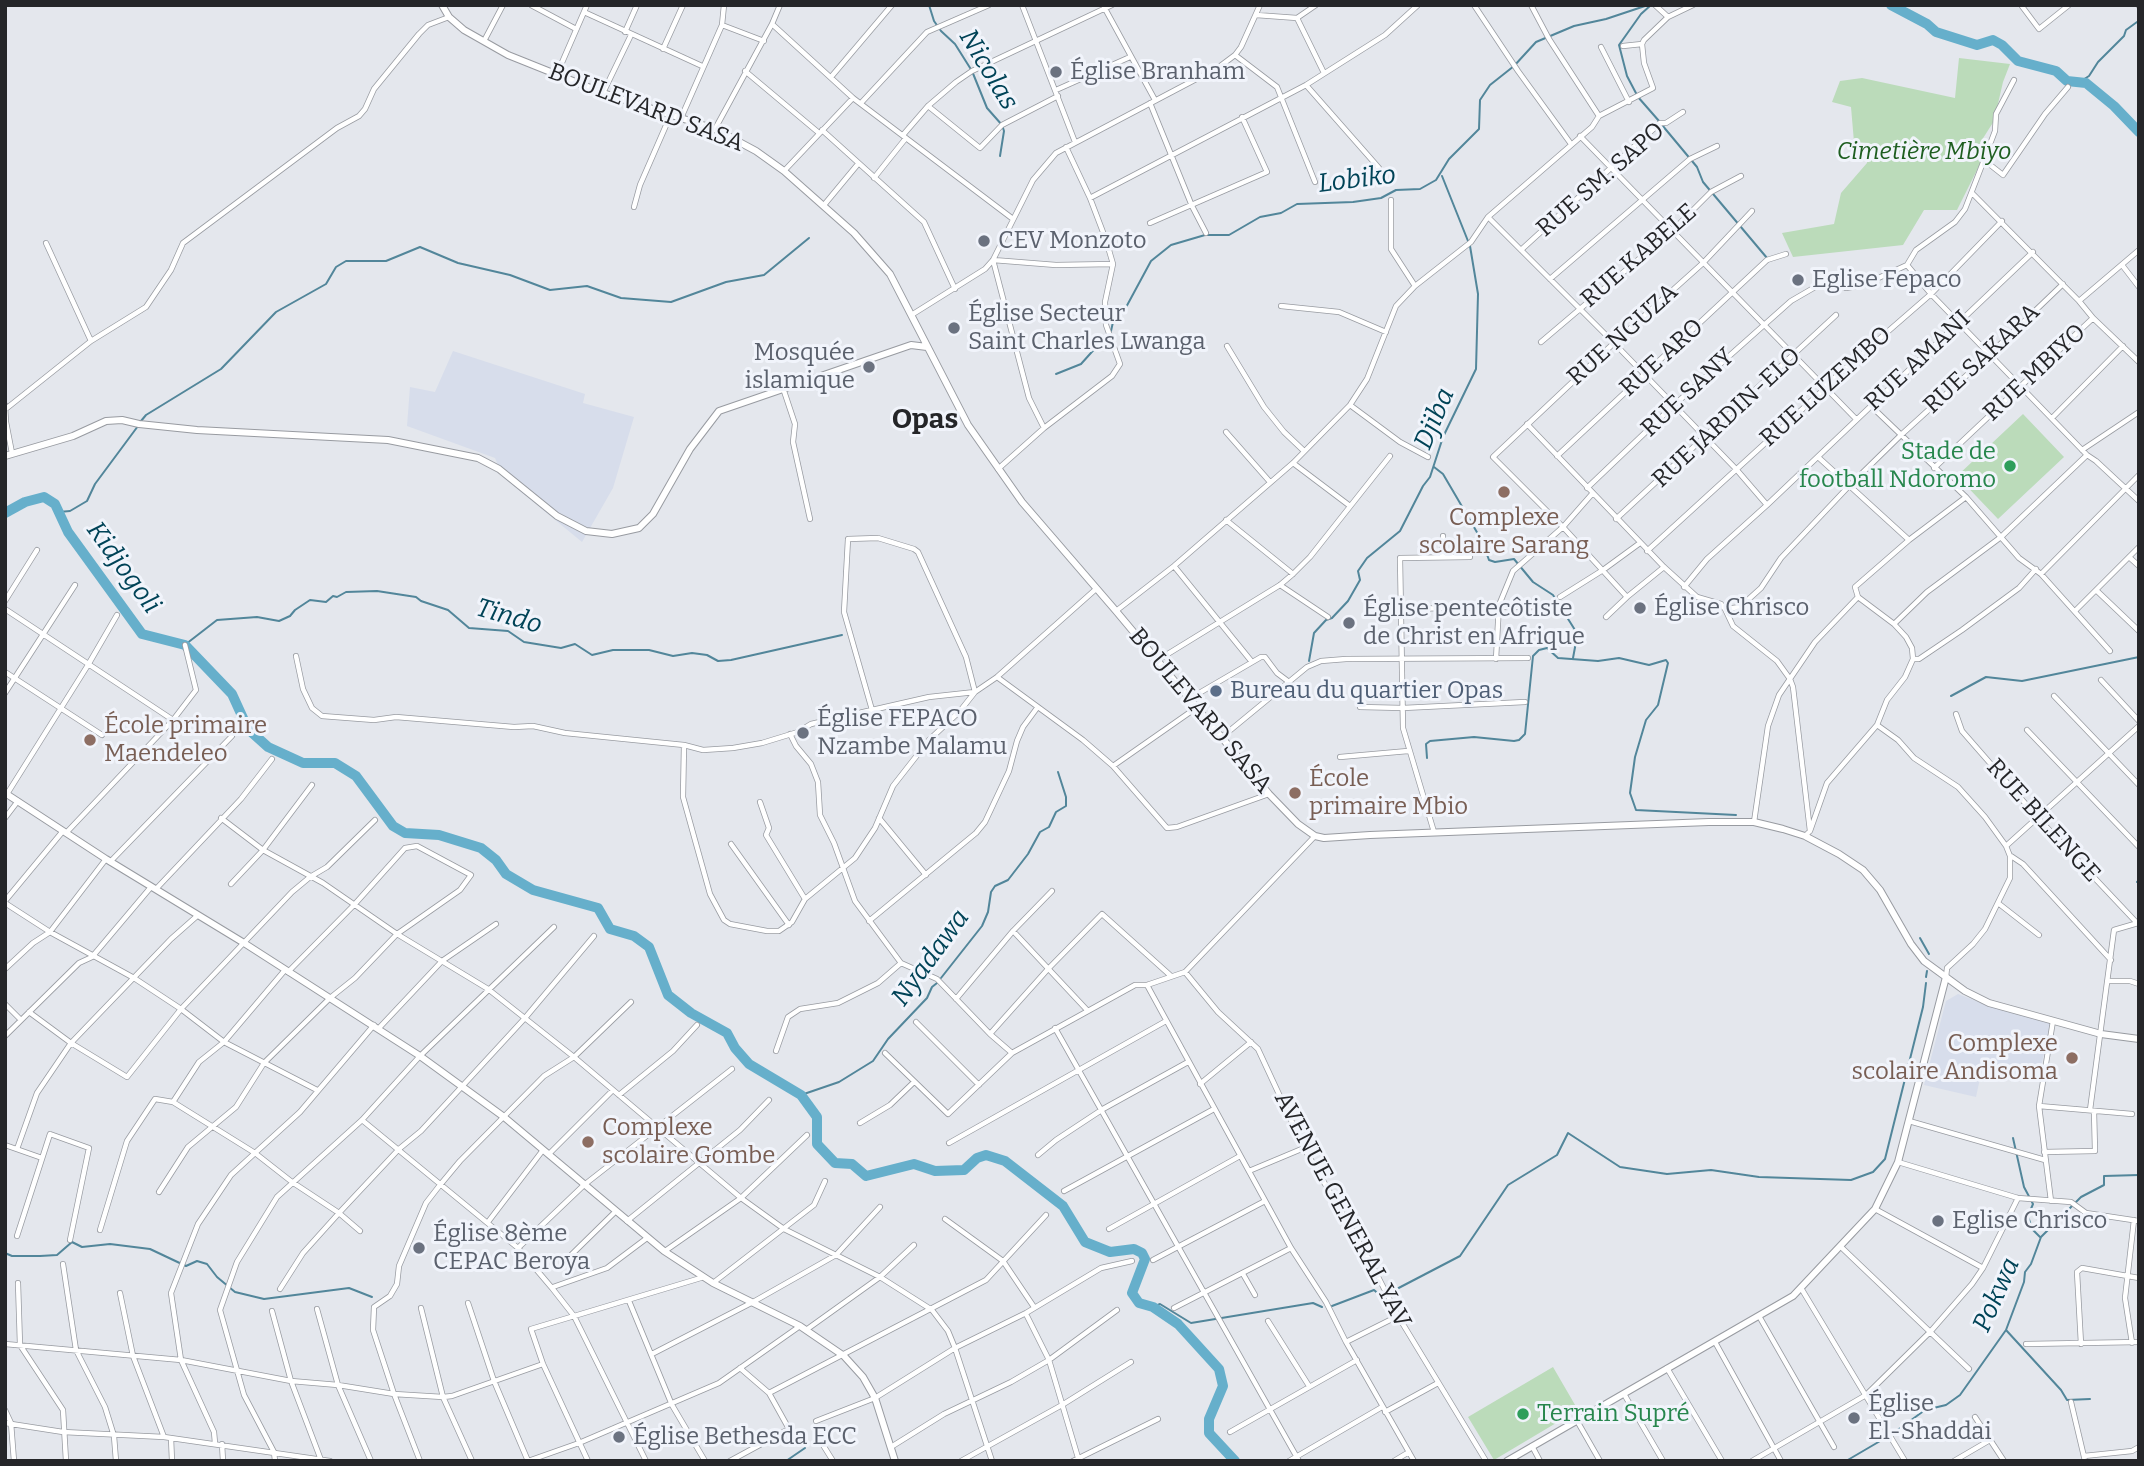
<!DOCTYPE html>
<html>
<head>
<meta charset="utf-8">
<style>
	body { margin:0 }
	#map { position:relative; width:2144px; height:1466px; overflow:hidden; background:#e4e7ed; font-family:Bitter,serif }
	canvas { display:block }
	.frame { position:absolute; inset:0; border:7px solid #252629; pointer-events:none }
</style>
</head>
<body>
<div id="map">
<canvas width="2144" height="1466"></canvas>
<div class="frame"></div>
</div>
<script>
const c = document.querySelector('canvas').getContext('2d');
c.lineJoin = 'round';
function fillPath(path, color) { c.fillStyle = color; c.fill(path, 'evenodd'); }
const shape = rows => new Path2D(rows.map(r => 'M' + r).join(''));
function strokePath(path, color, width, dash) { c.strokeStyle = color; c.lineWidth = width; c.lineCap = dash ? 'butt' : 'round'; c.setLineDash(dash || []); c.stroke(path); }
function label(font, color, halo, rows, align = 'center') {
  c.font = font + ' Bitter,serif'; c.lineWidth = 6; c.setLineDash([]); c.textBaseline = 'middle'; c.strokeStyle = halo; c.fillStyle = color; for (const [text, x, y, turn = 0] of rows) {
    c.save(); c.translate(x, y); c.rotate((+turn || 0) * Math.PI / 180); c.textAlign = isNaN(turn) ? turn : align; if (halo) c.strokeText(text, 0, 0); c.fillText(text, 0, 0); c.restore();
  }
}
fillPath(shape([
	[453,351,585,394,583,403,634,417,613,488,582,542,503,477,495,458,407,426,410,387,435,392],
	[1958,994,1992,1007,2051,1022,2040,1071,2001,1063,1997,1073,1982,1069,1976,1097,1924,1085,1946,1001]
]), '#d7ddeb');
fillPath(shape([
	[1959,58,2010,64,2003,82,1994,121,1980,143,1983,158,1957,210,1924,210,1903,245,1793,257,1782,233,1834,224,1841,193,1867,163,1869,143,1854,142,1851,107,1832,102,1840,81,1862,78,1955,98],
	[2023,414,2064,457,1998,519,1957,476],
	[1553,1367,1578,1410,1494,1460,1468,1417]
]), '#bbdbba');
strokePath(shape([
	[929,5,934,21,941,31,955,44,972,71,987,108,1002,125,1004,131,1000,156],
	[1651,5,1641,14,1619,45,1627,76,1638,97,1659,121],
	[2081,81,2089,76,2098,62,2124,36,2126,30,2137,22],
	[1662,125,1697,167,1703,182,1767,258],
	[1111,331,1113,322,1124,311,1151,261,1171,245,1205,235,1229,235,1260,217,1281,213,1297,204,1353,202,1381,198,1396,190,1420,189,1436,180,1449,159,1479,129,1480,100,1490,85,1514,66,1536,42,1574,26,1606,19,1648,5],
	[1056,374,1081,364,1107,335],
	[141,421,146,415,221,369,276,312,326,284,336,267,346,261,386,261,420,247,458,263,510,275,550,290,587,286,621,298,671,302,726,282,764,275,809,238],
	[1434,467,1443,474,1467,515,1482,541,1489,560,1495,562,1514,559,1533,582,1553,595,1575,630,1576,642,1573,658],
	[59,512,70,511,87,501,95,484,138,426],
	[186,644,217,620,257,617,279,621,290,616,295,610,310,600,326,602,333,596,337,597,346,592,377,591,416,597,421,601,448,610,469,628,508,631,524,642,561,648,575,644,592,655,613,650,649,650,673,656,692,653,707,655,718,661,731,660,842,635],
	[1309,661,1314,633,1326,620,1332,618,1348,601,1360,580,1358,571,1367,558,1400,531,1423,486,1430,477,1443,437,1476,369,1478,294,1470,246,1442,176],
	[1951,696,1986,677,2022,681,2139,657],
	[1427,758,1426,744,1430,741,1474,737,1514,741,1519,740,1525,734,1533,656,1539,650,1547,648,1558,658,1598,661,1619,658,1649,665,1666,660,1668,663,1658,705,1646,720,1635,757,1630,793,1636,810,1736,815],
	[2137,882,2139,880],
	[1920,938,1929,954],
	[1926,977,1927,971],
	[941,978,982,926,988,912,991,892,995,886,1008,880,1028,854,1040,832,1049,827,1056,812,1066,806,1066,797,1058,772],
	[801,1095,839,1082,873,1061,888,1039,927,998,932,987,937,983],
	[2013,1138,2024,1187,2033,1204,2028,1216,2032,1229,2040,1237],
	[5,1253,12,1256,40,1256,57,1255,72,1242,82,1247,110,1244,150,1249,186,1266,197,1261,207,1264,217,1277,235,1292,264,1299,349,1288,372,1297],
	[1389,1293,1460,1256,1508,1185,1557,1155,1568,1133,1620,1167,1667,1174,1711,1170,1759,1177,1851,1180,1873,1172,1885,1159,1923,1007,1926,983],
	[1332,1306,1374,1290,1382,1297],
	[1153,1307,1160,1304,1191,1323,1313,1303,1322,1307],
	[2006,1330,2061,1390,2067,1400,2090,1399],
	[1892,1434,1925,1410,1946,1405,1960,1395,2006,1330,2024,1282,2025,1272,2031,1264,2041,1237,2081,1197,2104,1185,2104,1176,2139,1175],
	[786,1461,805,1448],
	[1846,1461,1887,1437]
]), '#52869a', 2);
strokePath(shape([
	[1891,5,1927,24,1936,32,1977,45,1993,40,2002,45,2018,61,2056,71,2067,81,2086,83,2114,106,2139,132],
	[5,513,25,502,44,497,55,504,68,532,142,634,185,645,232,694,248,729,268,747,303,763,335,763,356,776,393,826,405,833,439,835,481,848,496,860,506,874,533,890,598,908,610,929,634,936,649,947,668,995,691,1013,727,1033,735,1048,749,1064,801,1095,817,1117,817,1144,835,1163,852,1164,866,1176,914,1164,935,1171,964,1170,977,1158,986,1155,1005,1161,1063,1206,1085,1242,1110,1252,1134,1249,1142,1253,1145,1259,1132,1293,1139,1303,1153,1307,1178,1324,1219,1369,1223,1386,1209,1419,1209,1433,1235,1461]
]), '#66afcb', 10);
const minor = shape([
	[531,5,576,29],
	[1022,5,1075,142],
	[1103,5,1155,100],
	[1474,5,1518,71,1571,144],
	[1531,5,1549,39,1599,116],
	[1655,5,1668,17],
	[2021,5,2039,29,2069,5],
	[2139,5,2139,6],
	[584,12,702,66],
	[1256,15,1297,18,1316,5],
	[1297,18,1324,73],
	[772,24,853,98,1013,219],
	[722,25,764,41],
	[625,32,637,5],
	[484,41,503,5],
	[1623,46,1642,44],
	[1601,47,1629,102],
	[663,49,683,5],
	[1235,55,1277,87,1315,182],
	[745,71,819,133],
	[557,74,587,5],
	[831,77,892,5],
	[1306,85,1379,168],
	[1056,90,1130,57],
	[603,93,631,35],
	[861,103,927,32,989,5],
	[1150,103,1192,206,1206,233],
	[928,106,980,148,1002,125,1058,96],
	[681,118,722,25,724,5],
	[715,129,772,24,780,5],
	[822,130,924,222,955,289],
	[903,135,928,106,956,82,972,71,1112,5],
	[1580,136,1856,419],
	[1984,160,2003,175,2045,114,2068,87],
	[784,171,853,98],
	[874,178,906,138],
	[1972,193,2079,301],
	[1090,198,1306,85,1385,35,1418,5],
	[1391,200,1391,249,1415,286],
	[824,205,858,164],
	[634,207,640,185,671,114],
	[1488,217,1614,343,1736,469,1767,505],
	[1150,223,1267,172,1242,117],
	[46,243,91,341],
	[1521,250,1660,123,1666,123,1683,112],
	[1907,265,1931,294,2087,455,2096,461,2139,501],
	[2122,265,2139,287],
	[1550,279,1690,159,1717,146],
	[1281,306,1339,312,1386,332],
	[913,314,985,269,993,260,1033,180,1056,153,1219,67,1235,55,1241,47,1260,5],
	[2093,318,2139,362],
	[1541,342,1672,231,1711,192,1741,176],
	[1227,346,1264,407,1284,432,1304,451],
	[783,388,795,424,793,442,810,519],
	[5,405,6,422,12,453],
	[1350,405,1400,442,1428,457],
	[1871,406,1966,497,2019,558,2041,574,2110,651],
	[7,408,91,341,146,307,171,270,183,243,337,128,359,116,365,109,374,89,419,34,428,25,449,17],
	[2052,418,2123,346],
	[1527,424,1664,567,1697,597,1721,604,1725,609,1733,626,1777,661,1790,679,1793,687,1810,831,1805,836],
	[1044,428,1029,398,993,260,1056,265,1113,264],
	[1226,432,1270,482],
	[2082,450,2139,412],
	[1557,456,1767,260,1786,254],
	[1818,457,1909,540],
	[1293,463,1350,506],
	[1934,468,2093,318,2079,301,2139,250],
	[998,469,1044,428,1112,376,1120,364,1106,325,1105,302,1113,264,1106,240,1090,198,1066,147],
	[1587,488,1673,406,1791,301,1829,279,1846,288,1863,285,1907,265,1916,250,1955,222,1965,209,1984,160,1995,131,1996,114,2014,80],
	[1616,519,1836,315],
	[1226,520,1293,574],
	[1647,551,1820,393,1824,387,1931,294,2002,221],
	[1442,557,1443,536],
	[2129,557,2139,566],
	[1174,566,1252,662],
	[2041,574,2139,475],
	[1280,585,1328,617],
	[1684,587,1707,559,1767,505,2033,252],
	[2096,590,2139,631],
	[1560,597,1603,570,1640,543],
	[1627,597,1563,527,1493,457,1614,343,1703,263,1752,211],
	[5,601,37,550],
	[5,609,173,720],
	[1402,609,1551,606],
	[1725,609,1740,607,1761,588,1781,558,1849,486,1901,435,1990,354,2063,284],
	[1116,611,1174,566,1293,463,1350,405,1367,379,1396,306,1415,286,1471,242,1488,217,1592,127,1599,116,1653,88,1644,63,1642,44,1644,40,1668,17,1693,5],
	[2075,611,2139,547],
	[1606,617,1627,597,1664,567],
	[1894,624,1927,592,2001,537,2087,455],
	[296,656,303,689,312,708,322,716,374,720,396,717,514,727,533,726,565,733,684,745,703,750,733,748,762,743,798,732,811,724,872,710,929,697,975,692,997,677,1096,589],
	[1496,659,1499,605,1513,571,1563,527,1592,494],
	[1913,659,1919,659,1962,630,2019,588,2036,569],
	[1158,660,1280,585,1293,574,1310,557,1390,456],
	[5,672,102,735],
	[997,677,1083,740,1113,766,1167,828,1177,827,1269,794],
	[2101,680,2139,721],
	[5,693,75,585],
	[2054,696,2139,785],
	[1189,699,1261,657,1265,657,1277,673,1289,682],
	[1360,707,1403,708,1525,702],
	[1956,714,1962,731,2038,818,2137,923],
	[1877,725,1898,740,1914,758,1958,787,1985,817,2006,846,2010,856,2010,878,1985,929,1973,944,1947,968,1946,977],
	[2027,730,2139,847],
	[790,734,796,746,811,764,818,782,820,815,834,843,855,901,901,963,937,979,990,1034,1012,1053,1135,985,1147,985,1185,972,1315,836],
	[1222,737,1307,667,1321,661,1346,659,1528,658],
	[684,745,683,797,710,894,724,920,730,924,767,931,779,931,792,922,805,899,855,858,875,828,893,786,929,740,960,711,975,692,966,657,918,552,914,549,878,538,848,539,844,612,872,710],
	[1340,757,1408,751],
	[1113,766,1196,708],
	[7,794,88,665,117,615],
	[760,802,769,828,766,835,805,899],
	[5,818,18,801],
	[221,818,263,850,323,883,397,934,488,989,574,1057,741,1198,784,1229,880,1277,932,1310,948,1331,955,1348,992,1461],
	[879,818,926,875],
	[1754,822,1768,726,1779,695,1815,642,1858,597,1855,587,1909,540,1966,497],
	[1810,831,1827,783,1877,725,1887,700,1905,677,1913,659,1912,648,1906,637,1894,624,1858,597],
	[1434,832,1403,728,1400,558,1470,557],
	[66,833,173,720,196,690,185,645],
	[731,844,789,925],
	[2006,846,2139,726],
	[2011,856,2023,864,2111,960],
	[110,862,232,736],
	[231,884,263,850,312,785],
	[156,889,241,799,272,759],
	[5,901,63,831],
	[5,903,50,932,134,978,181,1009,224,1042,317,1090],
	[1998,903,2039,935],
	[869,921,976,833,985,822,1009,771,1017,741,1023,727,1037,708],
	[1013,931,1087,1010],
	[5,969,33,943,50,932,106,859],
	[1185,972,1218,1012,1258,1049,1304,1148,1370,1261,1398,1316,1486,1461],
	[2109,981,2130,981,2139,984],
	[1147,985,1291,1248,1326,1302,1346,1342,1414,1461],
	[956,999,1013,931,1052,891],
	[5,1004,21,1020],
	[29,1012,71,1043,127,1077,181,1009,292,892,310,877,327,867,375,820],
	[916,1022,979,1085],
	[379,1028,442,961,496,924],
	[1055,1028,1299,1461],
	[990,1034,1048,969,1102,914,1171,976],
	[5,1036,79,963,92,957,151,887],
	[776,1051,788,1017,800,1009,838,1003,878,983,901,963],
	[885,1053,948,1114,1012,1053],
	[1200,1084,1251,1042],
	[619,1095,673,1051,697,1025],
	[173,1102,199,1062,224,1042,285,970],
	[2039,1106,2132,1114],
	[2090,1110,2114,930,2138,923],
	[362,1120,518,1248,552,1288,574,1316,646,1461],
	[1909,1121,2045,1160],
	[860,1123,890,1105,914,1082],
	[949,1143,1166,1021],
	[5,1145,42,1158],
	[17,1149,37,1093,71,1043,171,939,197,916],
	[2044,1152,2095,1151,2094,1111],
	[549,1154,613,1090],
	[1038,1155,1056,1140,1103,1109,1188,1062],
	[1898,1162,2018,1198,2071,1202,2086,1213,2139,1221],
	[1249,1171,1304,1148],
	[1064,1191,1214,1109],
	[159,1192,188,1147,236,1107,264,1063,330,998,355,978,397,934,460,890,471,875,417,846,405,848,354,905,288,972],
	[2051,1201,2039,1106,2053,1021],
	[1875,1209,1983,1268],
	[945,1219,1003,1261,1034,1307],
	[627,1221,740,1130,769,1100],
	[488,1222,543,1150],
	[1109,1229,1240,1156],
	[100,1230,127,1141,155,1099,173,1102,255,1153,300,1112,374,1025],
	[17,1236,50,1134,89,1148,70,1240],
	[1840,1246,1969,1369],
	[518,1248,584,1185,732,1069],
	[665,1251,741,1198,807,1135],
	[1153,1260,1265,1201],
	[565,1261,616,1211],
	[63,1264,76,1350,105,1407,114,1436,116,1461],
	[1243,1274,1255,1295],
	[18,1283,20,1345,63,1410,66,1461],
	[713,1283,814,1205,825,1181],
	[553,1287,607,1268,647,1238],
	[1801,1288,1905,1461],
	[280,1289,303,1253,339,1213,399,1149,421,1131,525,1018,594,936],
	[120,1293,133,1356,164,1437],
	[629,1301,672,1405,705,1461],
	[468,1303,494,1381,528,1461,579,1443,719,1383,800,1326],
	[421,1308,443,1397,472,1461],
	[1174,1308,1291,1248],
	[317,1309,338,1385,371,1461],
	[272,1311,291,1381,321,1460],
	[1026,1314,1049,1360,1079,1461],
	[1759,1316,1834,1447],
	[1268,1321,1309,1386],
	[806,1330,880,1277,914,1245],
	[1346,1342,1398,1316],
	[1715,1342,1781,1461],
	[2132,1343,2125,1298,2134,1220],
	[5,1344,181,1360,291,1381,338,1385,394,1394,443,1397,452,1396,543,1364],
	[2026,1344,2139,1342],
	[2081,1344,2077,1272,2082,1268,2139,1278],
	[652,1354,753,1302,836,1255,880,1207],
	[1667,1368,1722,1461],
	[769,1393,986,1280,1046,1215],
	[1624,1394,1663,1461],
	[2071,1402,2085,1461],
	[5,1410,11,1423,14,1461],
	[1385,1412,1438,1383],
	[1975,1417,2004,1461],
	[1576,1419,1600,1461],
	[816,1421,875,1398,955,1348,1026,1313,1101,1268,1132,1261],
	[5,1423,63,1432,164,1437,330,1461],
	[1230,1432,1357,1360],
	[171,1438,172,1461],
	[215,1443,214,1432,181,1360,171,1293,198,1224,231,1175,255,1153,292,1182,339,1213,360,1231],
	[222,1444,223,1461],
	[823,1445,833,1461],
	[1532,1446,1540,1461],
	[891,1447,944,1414,1011,1382,1049,1360,1117,1310],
	[2084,1456,2132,1451,2139,1447],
	[275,1461,274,1452,244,1395,220,1310,237,1262,277,1197,362,1120,420,1056,554,927],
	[420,1461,394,1394,373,1330,374,1307,390,1296,397,1284,399,1266,426,1203,440,1185,460,1161,544,1076,574,1057,631,1002],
	[588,1461,543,1364,531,1329,704,1277],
	[730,1461,789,1429,769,1393,740,1368],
	[961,1461,1062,1405,1131,1362],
	[1073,1461,1158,1419],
	[1289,1461,1382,1407],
	[1394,1461,1409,1452],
	[1752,1461,1866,1395,1931,1331,1972,1284,1983,1268,2018,1198],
	[1954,1461,1990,1440]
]);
const tertiary = shape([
	[442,5,449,17,464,30,508,55,603,93,715,129,756,151,784,171,854,233,890,274,968,425,1022,502,1116,611,1269,794,1298,824,1315,836,1324,838,1370,835,1709,822,1754,822,1783,829,1805,836,1839,854,1863,870,1880,890,1911,944,1924,961,1965,991,1989,1003,2101,1034,2139,1039],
	[5,456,73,436,106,421,122,420,139,424,197,430,388,440,478,458,499,469,557,516,586,531,612,534,639,528,653,514,690,449,719,411,911,345,927,347],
	[5,793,106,859,244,943,420,1056,504,1117,664,1251,713,1283,800,1326,844,1356,863,1377,875,1398,895,1461],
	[1507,1461,1793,1296,1875,1209,1898,1162,1946,977]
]);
strokePath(minor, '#989ba1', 6);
strokePath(tertiary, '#989ba1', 8);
strokePath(minor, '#fff', 4.5);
strokePath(tertiary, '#fff', 6);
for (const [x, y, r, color] of [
	[1056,72,7,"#6b7280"],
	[984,241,7,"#6b7280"],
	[1798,280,7,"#6b7280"],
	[954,328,7,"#6b7280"],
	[869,367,7,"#6b7280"],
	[2010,466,7,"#2e9e5b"],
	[1504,492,7,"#8d6e63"],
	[1640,608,7,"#6b7280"],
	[1349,623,7,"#6b7280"],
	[1216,691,7,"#5c6f8a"],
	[803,733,7,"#6b7280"],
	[90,740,7,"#8d6e63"],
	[1295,793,7,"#8d6e63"],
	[2072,1058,7,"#8d6e63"],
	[588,1142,7,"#8d6e63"],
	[1938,1221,7,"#6b7280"],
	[419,1248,7,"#6b7280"],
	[1523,1414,7,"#2e9e5b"],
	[1854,1418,7,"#6b7280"],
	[619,1437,7,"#6b7280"]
]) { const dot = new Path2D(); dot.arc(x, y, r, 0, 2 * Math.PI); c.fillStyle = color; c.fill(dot); strokePath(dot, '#f1f4fb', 2.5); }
label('24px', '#5b616d', '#f1f4fb', [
	["Église Branham",1070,72],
	["CEV Monzoto",998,241],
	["Eglise Fepaco",1812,280],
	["Église Secteur",968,314],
	["Saint Charles Lwanga",968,342],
	["Mosquée",855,353,"right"],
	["islamique",855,381,"right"],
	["Église Chrisco",1654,608],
	["Église pentecôtiste",1363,609],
	["de Christ en Afrique",1363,637],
	["Église FEPACO",817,719],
	["Nzambe Malamu",817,747],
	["Eglise Chrisco",1952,1221],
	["Église 8ème",433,1234],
	["CEPAC Beroya",433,1262],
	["Église",1868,1404],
	["El-Shaddai",1868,1432],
	["Église Bethesda ECC",633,1437]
], 'left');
label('24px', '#252629', '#f1f4fb', [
	["BOULEVARD SASA",646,108,21],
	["RUE SM. SAPO",1601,180,-41],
	["RUE KABELE",1639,256,-41],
	["RUE NGUZA",1623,335,-42],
	["RUE ARO",1662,358,-42],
	["RUE SAKARA",1982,359,-43],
	["RUE AMANI",1918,361,-43],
	["RUE MBIYO",2035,373,-43],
	["RUE LUZEMBO",1826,387,-42],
	["RUE SANY",1688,393,-43],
	["RUE JARDIN-ELO",1727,418,-43],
	["BOULEVARD SASA",1200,711,50],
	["RUE BILENGE",2043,821,48],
	["AVENUE GENERAL YAV",1342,1210,62]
]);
label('italic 24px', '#1e5e20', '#f1f4fb', [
	["Cimetière Mbiyo",1924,152]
]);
label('24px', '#27864d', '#f1f4fb', [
	["Stade de",1996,452],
	["football Ndoromo",1996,480],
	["Terrain Supré",1537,1414,"left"]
], 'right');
label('24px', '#785e54', '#f1f4fb', [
	["Complexe",1504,518,"center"],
	["scolaire Sarang",1504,546,"center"],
	["École primaire",104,726],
	["Maendeleo",104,754],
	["École",1309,779],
	["primaire Mbio",1309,807],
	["Complexe",2058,1044,"right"],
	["scolaire Andisoma",2058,1072,"right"],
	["Complexe",602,1128],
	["scolaire Gombe",602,1156]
], 'left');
label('24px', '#4e5e75', '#f1f4fb', [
	["Bureau du quartier Opas",1230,691]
], 'left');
label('italic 26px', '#004357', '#f1f4fb', [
	["Nicolas",988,70,59],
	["Lobiko",1357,180,-7],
	["Djiba",1435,419,-67],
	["Kidjogoli",123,568,54],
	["Tindo",509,617,16],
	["Nyadawa",931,958,-54],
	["Pokwa",1997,1295,-66]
]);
label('bold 28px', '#252629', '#f1f4fb', [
	["Opas",925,420]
]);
</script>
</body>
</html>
